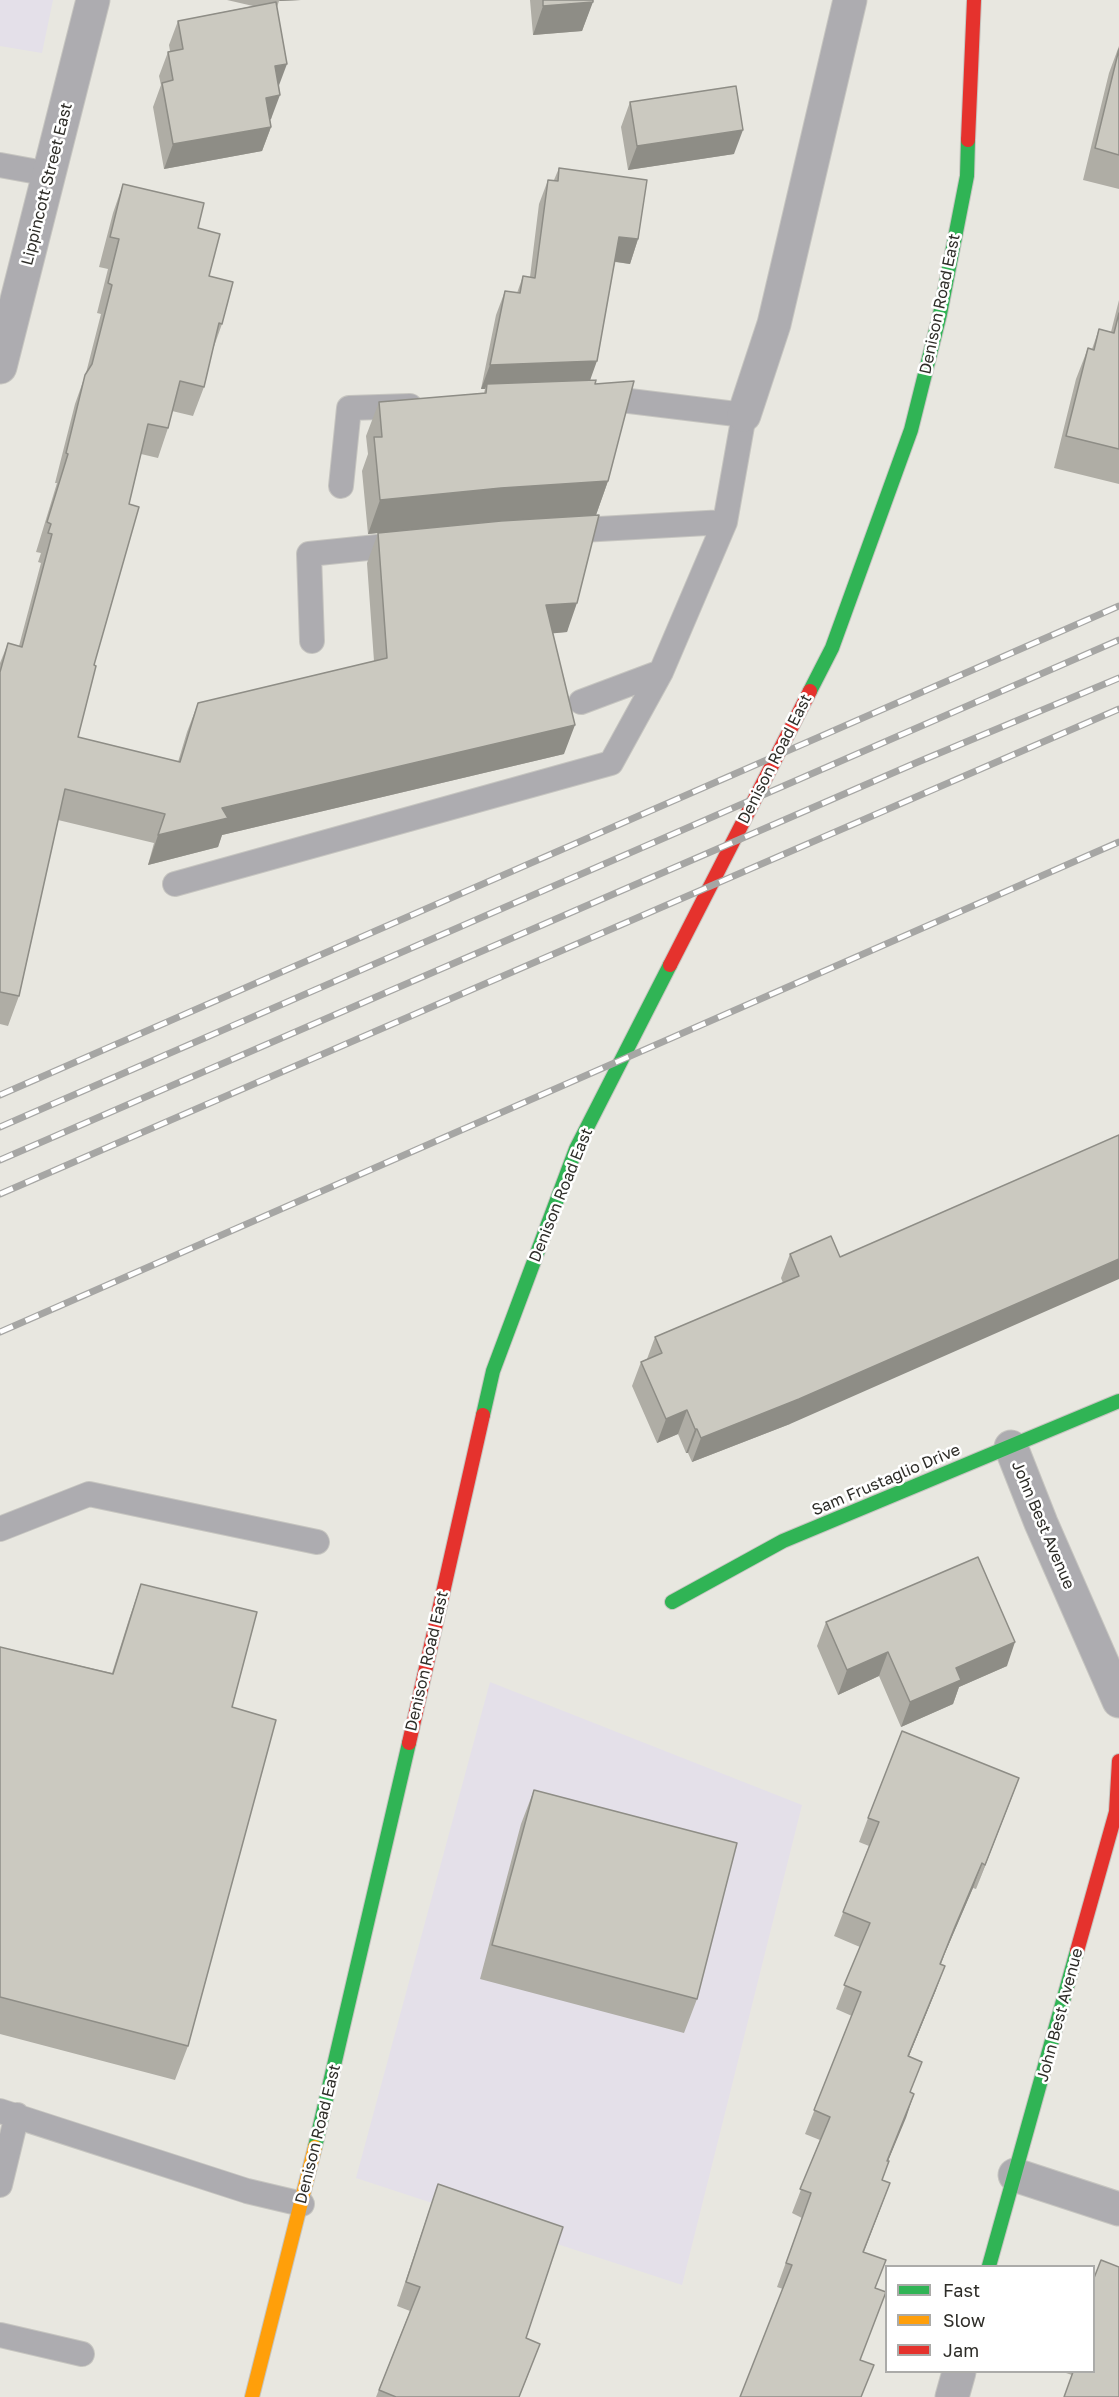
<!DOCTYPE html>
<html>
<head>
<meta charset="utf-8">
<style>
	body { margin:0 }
	#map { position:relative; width:1119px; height:2397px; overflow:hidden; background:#e8e7e0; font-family:"Golos Text",sans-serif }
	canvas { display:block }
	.legend { position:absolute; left:885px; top:2265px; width:210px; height:108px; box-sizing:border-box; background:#fff; border:2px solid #ababa9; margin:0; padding:8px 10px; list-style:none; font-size:18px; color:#2e2d28 }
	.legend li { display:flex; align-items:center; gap:12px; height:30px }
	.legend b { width:30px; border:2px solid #ababa9 }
</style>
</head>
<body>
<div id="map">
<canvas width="1119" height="2397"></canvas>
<ul class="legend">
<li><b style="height:8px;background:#30b455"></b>Fast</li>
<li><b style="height:8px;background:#ff9f0a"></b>Slow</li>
<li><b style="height:8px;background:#e5322d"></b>Jam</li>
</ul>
</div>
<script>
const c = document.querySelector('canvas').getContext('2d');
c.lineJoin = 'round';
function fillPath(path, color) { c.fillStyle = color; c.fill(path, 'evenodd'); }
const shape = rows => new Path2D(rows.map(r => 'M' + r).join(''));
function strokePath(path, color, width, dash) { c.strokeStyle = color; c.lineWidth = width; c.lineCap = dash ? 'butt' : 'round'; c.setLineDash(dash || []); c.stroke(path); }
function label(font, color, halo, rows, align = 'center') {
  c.font = font + ' "Golos Text",sans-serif'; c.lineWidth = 5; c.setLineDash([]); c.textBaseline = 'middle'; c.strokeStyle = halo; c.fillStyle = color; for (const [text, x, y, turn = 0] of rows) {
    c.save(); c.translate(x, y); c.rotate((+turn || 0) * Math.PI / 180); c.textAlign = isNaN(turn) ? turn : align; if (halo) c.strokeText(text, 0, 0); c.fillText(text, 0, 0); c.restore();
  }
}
fillPath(shape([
	[0,0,53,0,42,53,0,46],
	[490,1682,802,1805,682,2285,356,2178]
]), '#e4e0e9');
const lane = shape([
	[0,165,49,174],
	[341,486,349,408,410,406],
	[563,531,725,522],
	[312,641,309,554,406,544],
	[581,702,661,672],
	[175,884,611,763,661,672,725,522,744,415,613,399,597,399],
	[0,1529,89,1494,317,1542],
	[0,2111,247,2191,302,2204],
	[0,2185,17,2115],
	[0,2335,82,2354]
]);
const street = shape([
	[0,367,93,0],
	[744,415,774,324,850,0],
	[1011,1447,1041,1523,1119,1701],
	[1015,2175,1119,2209],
	[952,2397,959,2372]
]);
const fast = shape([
	[810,691,832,648,911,430,940,314,967,176,968,140],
	[483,1415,493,1371,576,1149,670,965],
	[672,1602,783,1541,1119,1401],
	[315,2147,409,1743],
	[989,2266,1077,1951]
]);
const slow = shape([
	[252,2397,315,2147]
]);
const jam = shape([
	[968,140,974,0],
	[670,965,810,691],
	[409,1743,483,1415],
	[1077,1951,1116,1812,1119,1761]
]);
strokePath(lane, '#c6c5c0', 26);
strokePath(street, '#c6c5c0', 35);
strokePath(fast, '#c6c5c0', 16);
strokePath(slow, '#c6c5c0', 16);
strokePath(jam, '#c6c5c0', 16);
strokePath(lane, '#adacb0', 24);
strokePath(street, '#adacb0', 33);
strokePath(fast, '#30b455', 14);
strokePath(slow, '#ff9f0a', 14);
strokePath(jam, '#e5322d', 14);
const rail = shape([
	[0,1095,1119,606],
	[0,1127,1119,640],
	[0,1160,918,762,1119,678],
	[0,1194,1119,709],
	[0,1332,1119,842]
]);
strokePath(rail, '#a6a6a4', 7);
strokePath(rail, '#fff', 4.5, [14]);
fillPath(shape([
	[227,0,301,0,279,1,277,7,279,88,271,119,270,120,271,127,262,151,164,169,153,107,161,85,159,76,168,52,170,51,169,45,178,21,253,6],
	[530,0,593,0,582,31,533,35],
	[1119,46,1119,189,1083,180,1109,73],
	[630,102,734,154,628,170,621,127],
	[559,168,638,239,630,264,615,262,590,380,595,384,608,481,596,515,567,632,553,633,564,754,222,835,218,847,148,865,154,843,58,820,19,996,8,1026,0,1024,0,663,8,643,19,646,41,563,38,562,41,553,36,552,57,483,55,483,75,404,86,373,101,314,97,313,108,269,99,267,113,213,123,184,198,228,209,276,222,324,212,352,204,387,193,416,172,411,168,428,158,458,141,454,129,504,78,737,178,762,187,732,198,703,374,661,367,563,378,533,495,521,368,534,362,471,368,454,366,436,379,402,484,393,485,389,481,389,496,315,505,291,517,293,523,276,530,277,539,204,548,180,554,180],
	[1119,300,1119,484,1054,468,1076,379,1088,348,1092,349,1099,329,1111,332],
	[831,1236,790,1424,692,1462,688,1453,686,1453,678,1434,657,1443,632,1386,641,1362,647,1359,655,1337,783,1283,781,1278,790,1254],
	[141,1584,232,1707,188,2046,175,2080,0,2034,0,1647,112,1673,129,1619],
	[826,1622,1007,1666,959,1687,953,1704,901,1727,879,1676,838,1695,817,1646],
	[1019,1778,976,1889,973,1888,945,1953,941,1964,936,1990,909,2056,911,2092,914,2094,888,2161,882,2180,890,2183,864,2252,876,2288,860,2360,862,2397,783,2289,777,2287,802,2218,792,2213,820,2140,805,2134,852,2016,836,2009,860,1947,834,1936,869,1846,859,1842,868,1818],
	[534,1790,697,1999,684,2033,480,1979,521,1824],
	[438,2184,526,2338,531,2368,519,2397,376,2397,410,2311,397,2306],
	[1063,2372,1094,2372,1072,2375]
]), '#afada5');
fillPath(shape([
	[280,0,301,0,279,1],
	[593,2,582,31,533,35,543,6],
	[287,64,278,88,275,66],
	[280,95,271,119,257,122,266,98],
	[271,127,262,151,164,169,173,144],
	[743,130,734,154,628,170,637,146],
	[619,237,638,239,630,264,611,261],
	[597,361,588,386,487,384,485,389,481,389,490,365],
	[608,481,596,515,488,522,368,534,380,500,501,488],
	[577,603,567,632,536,635,546,605],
	[575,725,564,754,222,835,218,847,148,865,158,835,222,808],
	[1119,1259,1119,1279,790,1424,692,1462,701,1438],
	[687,1410,678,1434,657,1443,666,1419],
	[695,1429,697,1429,688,1453,686,1453],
	[1015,1642,1007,1666,959,1687,953,1704,901,1727,910,1702,956,1668],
	[888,1652,879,1676,838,1695,847,1670],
	[1019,1778,1010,1802,976,1889,985,1865],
	[982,1863,973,1888,945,1953,931,1988,954,1929],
	[945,1966,936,1990,899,2080,908,2056],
	[914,2094,906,2118,878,2185,887,2161],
	[890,2183,881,2207,854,2276,863,2252]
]), '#8e8d86');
const building = shape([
	[543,0,593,0,593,2,543,6,543,0],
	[276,2,287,64,275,66,280,95,266,98,271,127,173,144,162,83,173,80,168,52,183,49,178,21,276,2],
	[1119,49,1119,155,1095,148,1119,49],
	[736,86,743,130,637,146,630,102,736,86],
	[559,168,647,180,638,239,619,237,597,361,490,365,505,291,520,293,523,276,535,278,548,180,558,181,559,168],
	[123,184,204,203,198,228,220,234,209,276,233,282,222,324,219,323,204,387,180,381,168,428,148,424,129,504,139,507,94,665,96,666,78,737,180,762,198,703,387,658,378,533,501,521,599,515,577,603,546,605,575,725,222,808,228,818,158,835,165,814,65,789,19,996,0,992,0,672,8,643,22,647,52,534,48,533,51,524,47,522,68,454,66,453,85,375,92,364,112,285,108,283,119,239,110,237,123,184],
	[1119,313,1119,449,1066,436,1088,348,1094,350,1099,329,1114,333,1119,313],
	[596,380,595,384,634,381,608,481,501,488,380,500,374,437,382,437,379,402,486,393,487,384,596,380],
	[1119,1135,1119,1259,799,1399,701,1438,697,1429,695,1429,687,1410,666,1419,641,1362,662,1353,655,1337,799,1276,790,1254,831,1236,840,1257,1119,1135],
	[978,1557,1015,1642,956,1668,961,1680,910,1702,888,1652,847,1670,826,1622,978,1557],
	[141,1584,257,1612,232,1707,276,1720,188,2046,0,1997,0,1647,113,1674,141,1584],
	[902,1731,1019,1778,985,1865,982,1863,954,1929,940,1964,945,1966,908,2056,922,2062,910,2092,914,2094,887,2161,889,2161,882,2180,890,2183,863,2252,886,2260,875,2288,886,2292,860,2360,874,2365,861,2397,740,2397,792,2265,786,2263,811,2193,800,2189,830,2117,814,2110,861,1992,844,1985,870,1923,843,1912,879,1822,868,1818,902,1731],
	[534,1790,737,1843,697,1999,492,1945,534,1790],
	[438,2184,563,2227,526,2338,540,2344,519,2397,396,2397,379,2390,420,2287,406,2282,438,2184],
	[1101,2260,1119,2267,1119,2397,1064,2397,1073,2372,1094,2372,1094,2278,1101,2260]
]);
fillPath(building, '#cbc9c0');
strokePath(building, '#8e8d86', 1.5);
label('16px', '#2e2d28', '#fff', [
	["Lippincott Street East",47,184,-76],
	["Denison Road East",940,304,-78],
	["Denison Road East",775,759,-63],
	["Denison Road East",561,1195,-68],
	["Sam Frustaglio Drive",886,1480,-23],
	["John Best Avenue",1043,1525,67],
	["Denison Road East",427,1661,-77],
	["John Best Avenue",1060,2015,-75],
	["Denison Road East",318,2134,-76]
]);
</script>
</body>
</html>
